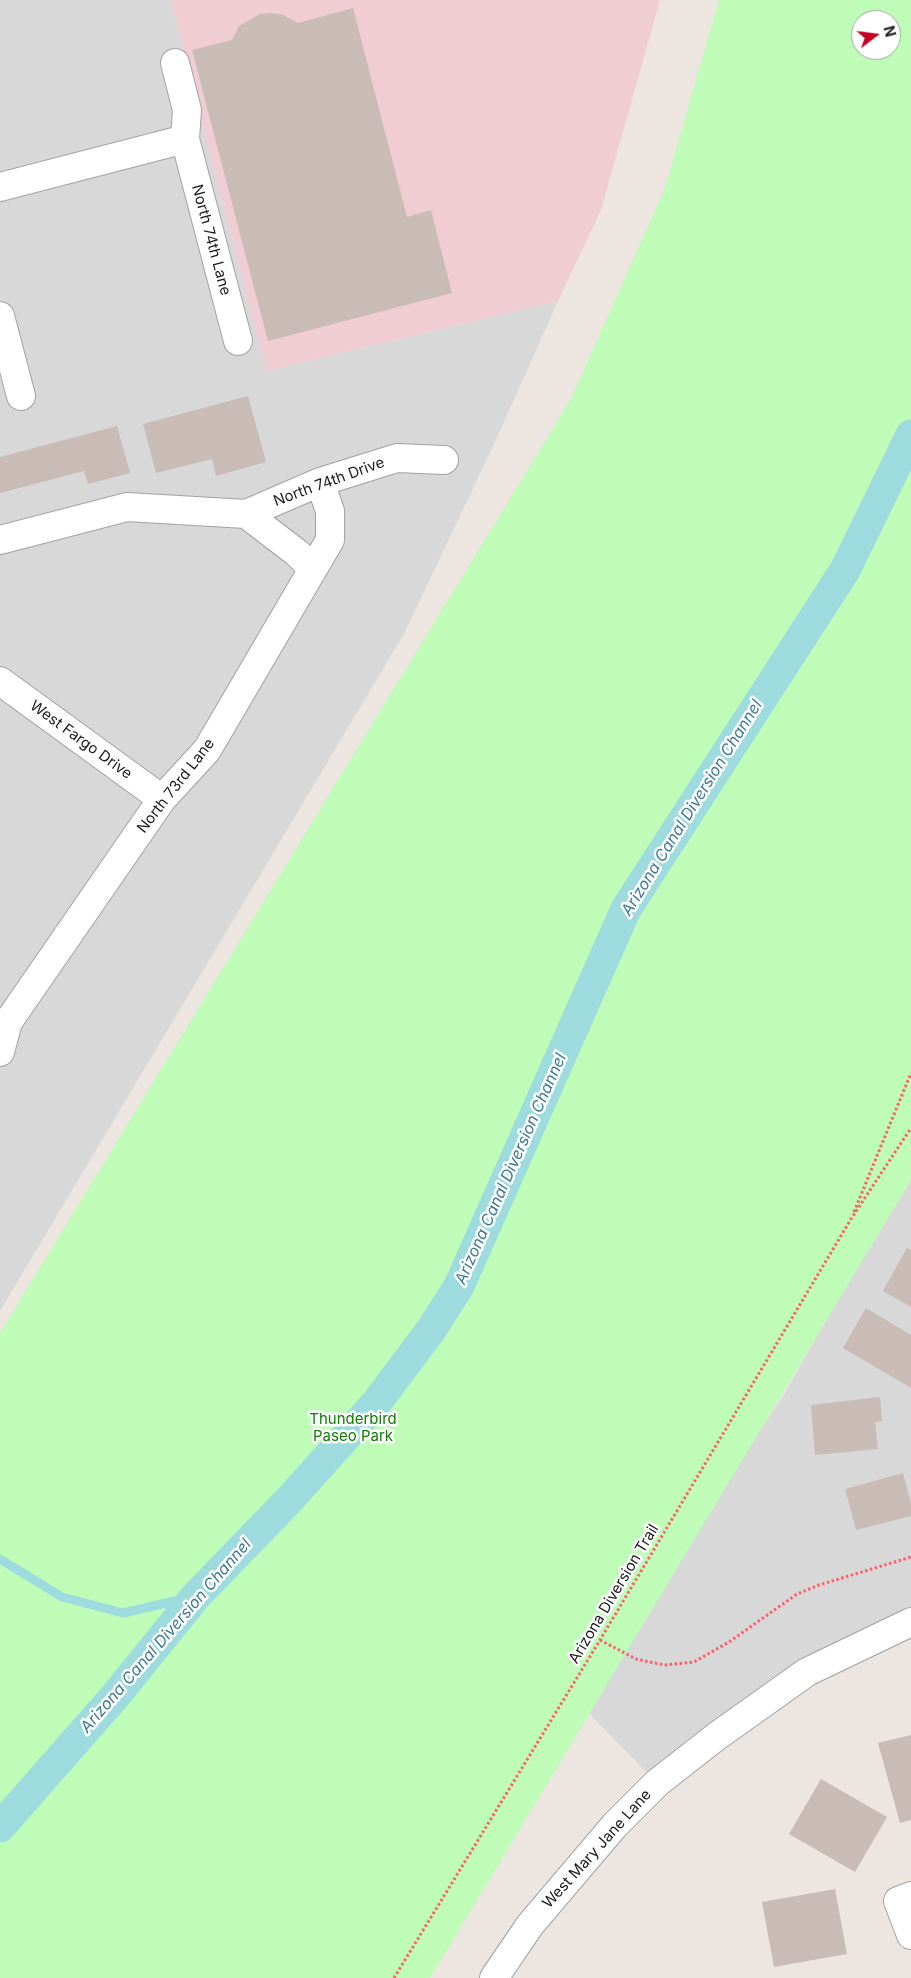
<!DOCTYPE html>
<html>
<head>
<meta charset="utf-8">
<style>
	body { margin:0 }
	#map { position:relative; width:911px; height:1978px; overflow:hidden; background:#ede6e0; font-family:Inter,sans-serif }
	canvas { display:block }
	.north { position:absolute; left:851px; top:10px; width:50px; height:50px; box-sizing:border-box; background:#fff; border:1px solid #a4a4a4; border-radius:50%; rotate:75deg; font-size:14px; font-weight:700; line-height:20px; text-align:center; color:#1b1b1b }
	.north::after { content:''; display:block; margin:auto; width:18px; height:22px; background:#c60022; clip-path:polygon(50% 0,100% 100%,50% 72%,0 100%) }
</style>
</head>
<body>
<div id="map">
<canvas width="911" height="1978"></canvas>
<div class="north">N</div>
</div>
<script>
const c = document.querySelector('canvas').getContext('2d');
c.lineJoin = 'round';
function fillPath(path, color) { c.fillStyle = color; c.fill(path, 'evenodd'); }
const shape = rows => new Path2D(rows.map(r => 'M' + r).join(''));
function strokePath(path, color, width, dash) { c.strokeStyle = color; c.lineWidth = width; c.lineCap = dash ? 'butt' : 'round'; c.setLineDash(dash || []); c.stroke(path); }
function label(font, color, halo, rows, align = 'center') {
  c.font = font + ' Inter,sans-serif'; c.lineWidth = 5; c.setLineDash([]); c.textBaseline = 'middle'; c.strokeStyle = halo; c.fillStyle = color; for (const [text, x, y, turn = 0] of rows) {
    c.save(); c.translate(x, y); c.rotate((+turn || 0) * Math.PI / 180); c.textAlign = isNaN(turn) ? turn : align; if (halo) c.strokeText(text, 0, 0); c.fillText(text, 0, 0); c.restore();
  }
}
fillPath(shape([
	[0,0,171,0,266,371,558,301,495,442,405,632,0,1311],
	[911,1169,911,1622,657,1783,577,1701,785,1393]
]), '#d9d8d8');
fillPath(shape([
	[171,0,660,0,601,210,558,301,266,371]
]), '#f0cdd2');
fillPath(shape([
	[719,0,911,0,911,1180,430,1978,0,1978,0,1333,571,399,665,188],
	[861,20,891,20,891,50,861,50]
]), '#befcb8');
strokePath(shape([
	[0,1559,62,1597,123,1613,196,1596]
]), '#9ddbde', 9);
strokePath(shape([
	[0,1827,116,1695,196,1596,290,1499,377,1402,431,1330,459,1286,626,909,845,570,911,435]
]), '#9ddbde', 31);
fillPath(shape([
	[353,8,407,217,431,210,452,293,268,341,192,50,232,40,239,26,260,14,271,13,283,15,298,23],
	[248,396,266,462,216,476,212,459,156,473,143,424],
	[117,426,130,473,88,484,84,471,0,493,0,457],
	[907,1248,911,1250,911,1307,883,1291],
	[866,1308,911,1335,911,1388,843,1348],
	[880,1397,882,1421,875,1422,878,1449,815,1455,811,1405],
	[903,1473,911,1504,911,1516,856,1530,845,1489],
	[911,1735,911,1820,900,1823,878,1743],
	[821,1779,887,1817,855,1872,789,1834],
	[835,1889,847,1954,774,1967,762,1902]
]), '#c9bbb6');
const minor = shape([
	[175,63,187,110,185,139,238,341],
	[0,187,185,139],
	[0,316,21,396],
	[246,514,297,553,312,568],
	[0,540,127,507,246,514,320,482,397,458,444,460],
	[0,681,162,799],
	[0,1052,8,1022,162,799,207,750,330,540,330,511,320,482],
	[911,1896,898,1901,911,1935],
	[494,1978,530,1925,615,1825,657,1783,717,1736,807,1672,911,1622]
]);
strokePath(minor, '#a2a2a2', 30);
strokePath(shape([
	[854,1212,911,1073],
	[600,1640,636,1659,664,1665,694,1662,729,1642,797,1594,819,1585,911,1557],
	[394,1978,600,1640,851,1219,911,1128]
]), '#ff5f6a', 3, [2.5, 2.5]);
strokePath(minor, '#fff', 28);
label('15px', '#1b1b1b', '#fff', [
	["North 74th Lane",211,240,75],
	["North 74th Drive",329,482,-20],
	["West Fargo Drive",81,740,36],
	["North 73rd Lane",176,786,-52],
	["Arizona Diversion Trail",614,1594,-59],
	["West Mary Jane Lane",597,1849,-48]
]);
label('15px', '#107d05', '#fff', [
	["Thunderbird",353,1419],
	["Paseo Park",353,1436]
]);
label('italic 16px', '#3c7997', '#fff', [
	["Arizona Canal Diversion Channel",692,808,-58],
	["Arizona Canal Diversion Channel",511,1169,-66],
	["Arizona Canal Diversion Channel",166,1636,-49]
]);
</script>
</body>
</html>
